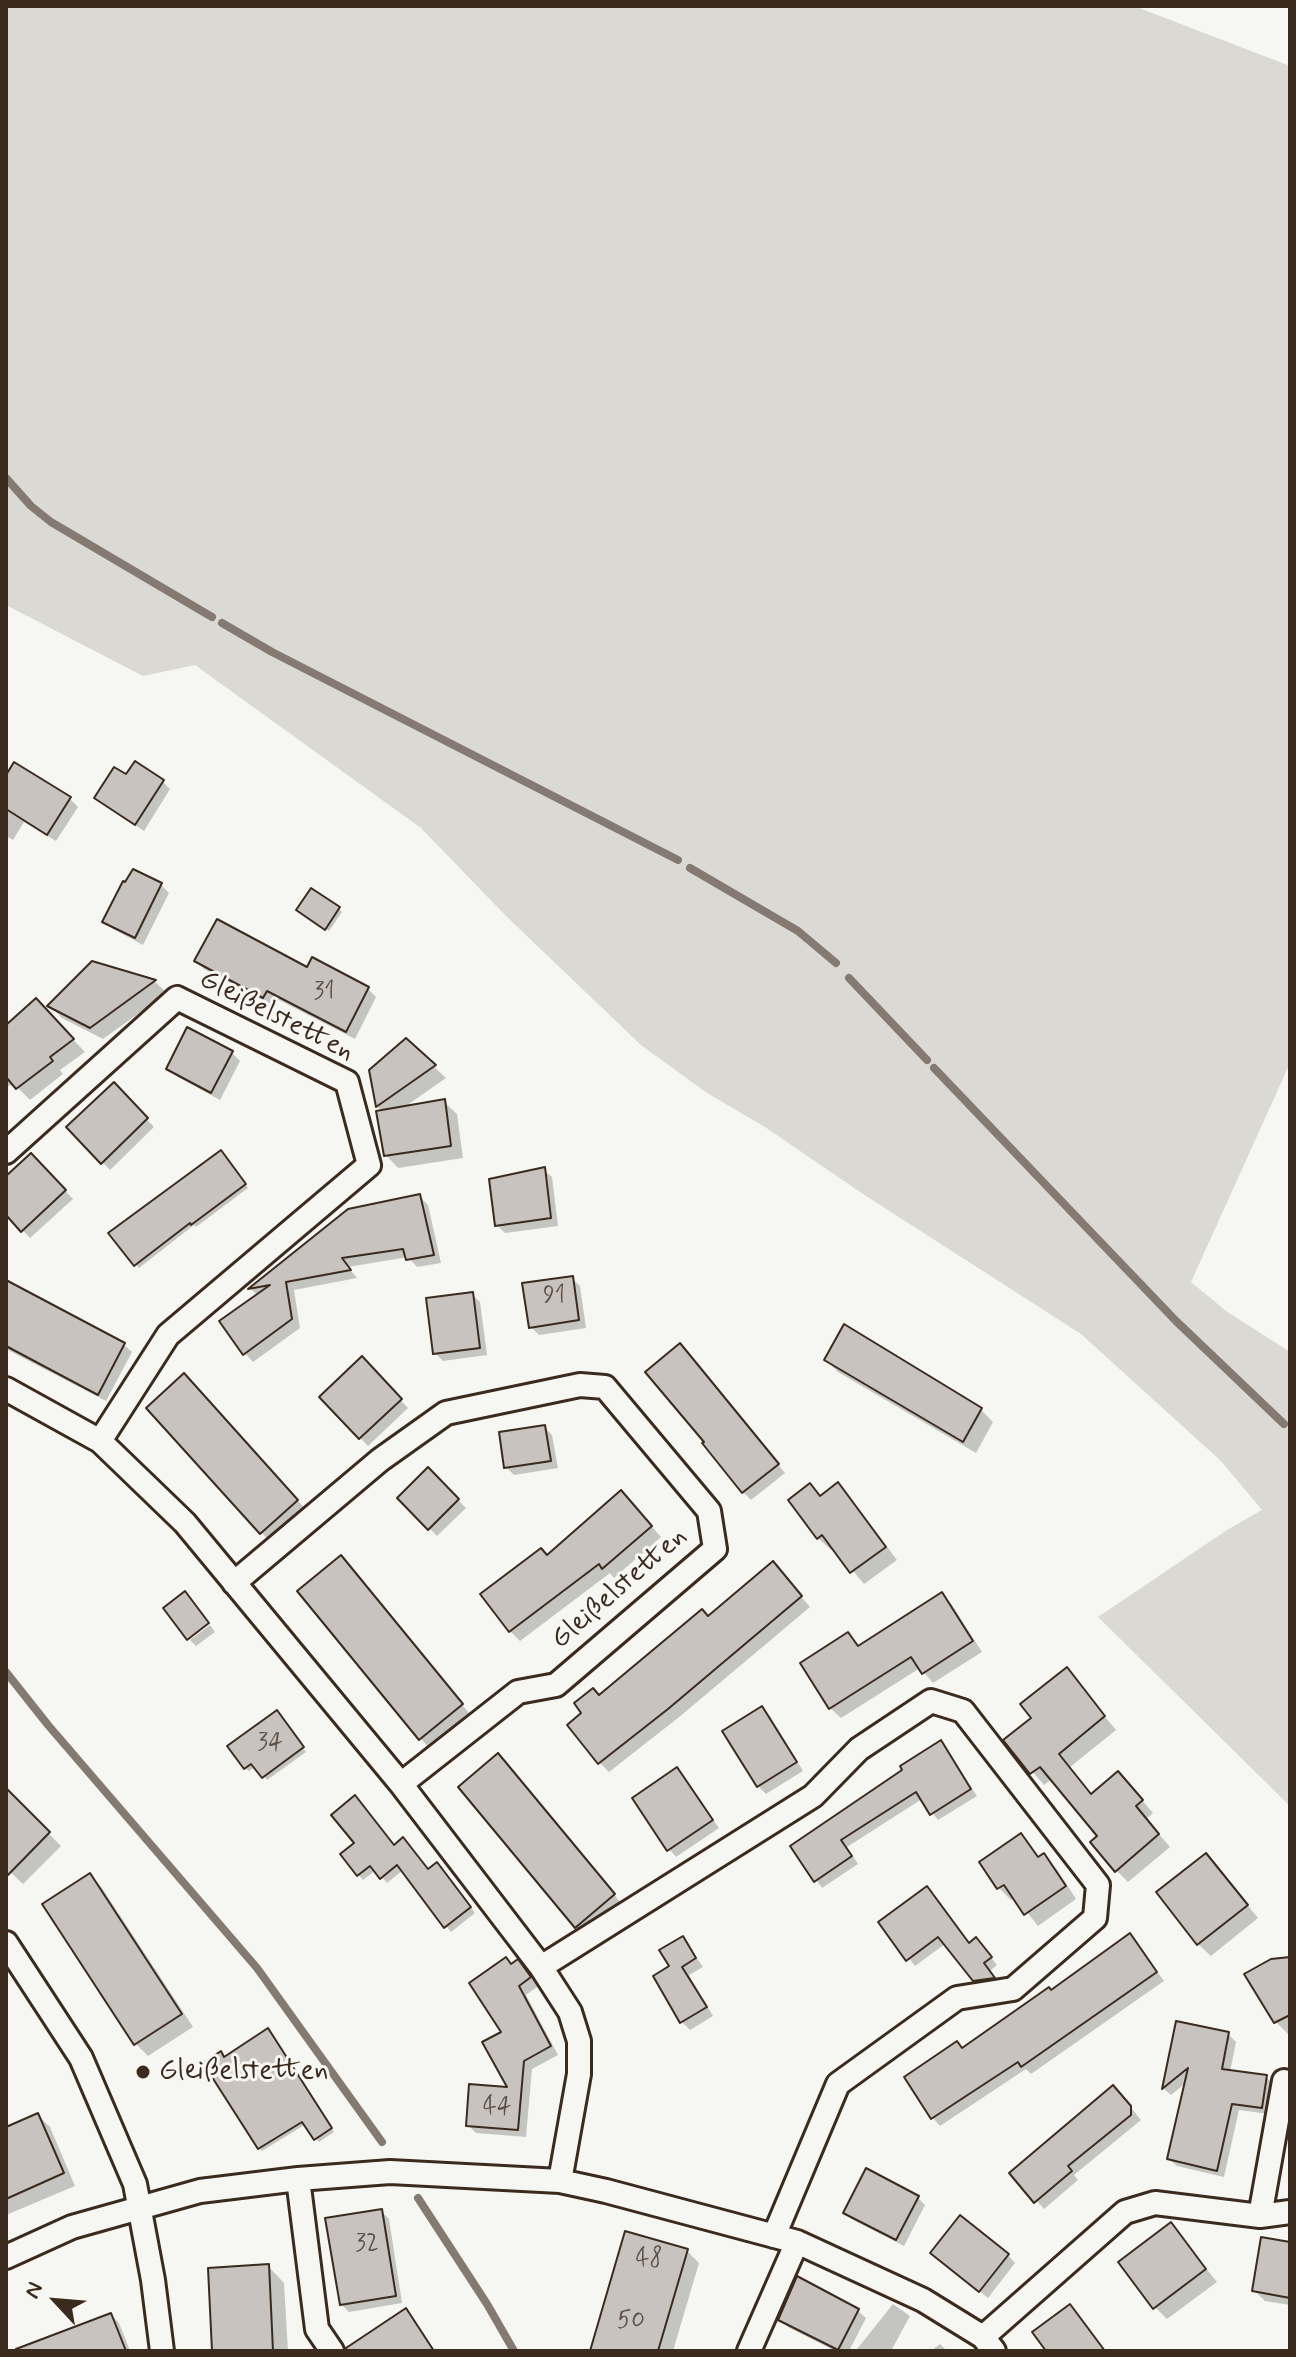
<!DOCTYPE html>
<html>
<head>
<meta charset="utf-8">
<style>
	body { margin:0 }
	#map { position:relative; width:1296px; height:2357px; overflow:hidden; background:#f6f6f2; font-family:Mynerve,sans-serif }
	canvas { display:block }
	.frame { position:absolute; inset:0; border:8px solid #3b2a1e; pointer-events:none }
	.north { position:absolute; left:16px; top:2261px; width:80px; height:80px; -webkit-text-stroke:6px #f6f6f2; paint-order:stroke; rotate:296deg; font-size:22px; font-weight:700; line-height:32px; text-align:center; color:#3b2a1e }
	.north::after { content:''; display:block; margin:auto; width:28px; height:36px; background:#3b2a1e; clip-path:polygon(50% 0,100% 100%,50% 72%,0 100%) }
</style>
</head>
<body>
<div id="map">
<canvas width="1296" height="2357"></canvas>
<div class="frame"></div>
<div class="north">N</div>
</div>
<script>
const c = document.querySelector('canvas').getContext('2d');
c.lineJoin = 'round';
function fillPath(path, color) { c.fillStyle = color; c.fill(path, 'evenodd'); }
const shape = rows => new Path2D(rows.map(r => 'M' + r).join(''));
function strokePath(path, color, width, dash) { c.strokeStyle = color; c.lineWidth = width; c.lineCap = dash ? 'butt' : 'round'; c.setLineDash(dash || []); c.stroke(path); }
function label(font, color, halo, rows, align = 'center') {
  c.font = font + ' Mynerve,sans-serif'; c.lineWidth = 6; c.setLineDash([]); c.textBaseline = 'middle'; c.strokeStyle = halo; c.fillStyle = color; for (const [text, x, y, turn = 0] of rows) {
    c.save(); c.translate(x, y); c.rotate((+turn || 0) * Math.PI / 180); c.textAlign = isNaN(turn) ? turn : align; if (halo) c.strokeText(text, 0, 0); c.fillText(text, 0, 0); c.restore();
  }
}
fillPath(shape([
	[6,6,1134,6,1290,66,1290,1063,1191,1282,1226,1311,1290,1352,1290,1806,1098,1617,1227,1530,1262,1510,1221,1461,1081,1334,863,1194,765,1127,707,1093,641,1045,507,917,421,828,195,665,143,676,6,605]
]), '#dad9d3');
fillPath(shape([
	[127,777,163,782,170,789,144,831,96,798],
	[6,778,70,799,78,807,56,841,24,822,13,840,6,836],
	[161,885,169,893,143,945,113,929,105,922],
	[339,909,342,912,329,931,302,913],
	[196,961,308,969,368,989,376,997,355,1039,275,998,272,1005,204,969],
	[92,963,155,982,167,993,103,1039,62,1018,50,1006],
	[48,1013,85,1052,60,1070,63,1074,30,1100,13,1083,6,1088,6,1026],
	[188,1030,232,1053,240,1061,220,1100,176,1076,168,1068],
	[406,1041,446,1078,403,1108,444,1102,457,1114,463,1158,398,1168,386,1155,383,1112,377,1106,371,1071],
	[114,1084,154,1127,110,1170,69,1127],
	[31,1155,73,1199,30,1238,6,1213,6,1179],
	[224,1156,248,1188,196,1227,194,1225,139,1268,111,1234],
	[544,1170,552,1177,558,1226,505,1233,497,1225],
	[419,1196,428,1205,441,1263,417,1267,408,1257,348,1267,357,1278,294,1290,300,1328,253,1362,245,1353,258,1296,251,1289,349,1211],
	[572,1278,580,1286,586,1328,539,1335,531,1327],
	[6,1282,124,1345,132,1352,106,1401,6,1349],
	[472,1294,480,1302,487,1355,443,1361,435,1353],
	[845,1327,981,1410,993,1422,976,1453,838,1372,826,1360],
	[688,1353,785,1473,751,1500,743,1492],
	[362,1359,408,1408,368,1446,321,1397],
	[196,1388,309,1513,273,1545,149,1408],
	[544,1427,552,1435,558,1468,514,1475,506,1467],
	[428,1470,466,1508,437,1536,399,1498],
	[810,1485,822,1497,838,1485,850,1497,897,1560,864,1584,834,1548,831,1550,818,1538],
	[631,1503,661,1537,614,1578,610,1573,520,1641,510,1631,547,1557],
	[348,1566,469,1713,428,1747,299,1591],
	[782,1574,810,1607,678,1718,609,1772,599,1762,708,1618],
	[942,1595,952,1605,982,1652,933,1683,920,1668,841,1718,830,1708,848,1634,860,1647],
	[210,1625,215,1632,196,1646,190,1640],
	[1066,1670,1116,1730,1070,1767,1093,1796,1130,1786,1153,1813,1146,1819,1170,1847,1128,1882,1116,1870,1099,1836,1053,1778,1044,1785,1006,1741,1034,1719],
	[762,1708,770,1716,803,1771,766,1794,758,1786],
	[280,1716,306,1752,267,1780,256,1766,249,1771,245,1768],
	[941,1743,977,1796,938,1820,922,1799,847,1847,858,1864,822,1888,793,1846],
	[506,1764,621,1903,584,1934,576,1927],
	[677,1770,719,1828,676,1857,669,1849],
	[6,1791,61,1846,23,1884,6,1868],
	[1021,1836,1040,1858,1043,1856,1056,1868,1076,1899,1038,1926,1015,1897,1011,1900,999,1888,981,1863],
	[356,1843,394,1847,428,1871,442,1869,475,1913,451,1932,403,1870,387,1883,376,1870,363,1880,358,1874],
	[1206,1855,1258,1918,1211,1956,1198,1944],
	[90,1875,102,1888,193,2027,148,2056,136,2044,45,1905],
	[881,1923,983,1947,997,1965,990,1971,1000,1984,982,1987,945,1944,915,1966],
	[683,1938,703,1967,689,1975,713,2016,690,2030,682,2022,672,1967],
	[1137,1944,1164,1981,1031,2074,1026,2069,940,2126,933,2118,906,2077,963,2050,1051,1992],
	[1290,1960,1290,2033,1288,2034,1276,2022],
	[512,1966,525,1970,538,1986,526,1995,558,2055,532,2069,526,2137,476,2133,468,2125,510,2089],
	[1177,2024,1228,2034,1236,2042,1230,2072,1266,2077,1273,2084,1269,2114,1239,2110,1224,2177,1177,2166,1169,2159,1187,2082,1171,2095,1164,2089],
	[271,2034,334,2132,319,2142,306,2124,262,2151,259,2148,225,2058],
	[1121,2095,1141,2120,1074,2175,1078,2180,1044,2209,1012,2173],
	[38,2115,50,2127,75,2186,6,2215,6,2129],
	[917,2197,925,2205,904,2246,853,2220,845,2212],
	[381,2211,389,2219,402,2303,349,2312,341,2304],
	[1171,2225,1217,2282,1167,2319,1155,2307],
	[1290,2245,1290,2305,1265,2301,1254,2290],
	[687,2251,699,2263,673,2351,592,2351],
	[1008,2255,1015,2263,988,2298,941,2260],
	[268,2266,284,2283,288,2351,214,2351],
	[798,2279,858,2311,866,2318,849,2351,835,2351,788,2327,781,2319],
	[893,2304,910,2316,891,2351,859,2351,857,2349],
	[111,2315,119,2323,130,2351,17,2351],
	[940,2344,947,2351,931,2351]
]), '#0003');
strokePath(shape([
	[6,478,31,506,51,522,212,617],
	[222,623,272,652,678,860],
	[690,868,798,931,836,963],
	[849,978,927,1060],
	[934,1068,1176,1321,1284,1424],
	[6,1672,48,1725,257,1968,382,2142],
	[418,2198,487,2304,514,2351]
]), '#857a71', 8);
const building = shape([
	[135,761,164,780,135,825,94,798,114,767,126,774,135,761],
	[14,762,71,797,47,835,6,809,6,775,14,762],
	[133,869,162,883,135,938,102,922,123,881,125,882,133,869],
	[311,888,340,907,325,930,296,910,311,888],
	[217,919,307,967,312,957,369,987,346,1032,267,991,263,998,194,961,217,919],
	[92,961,156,980,90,1028,47,1006,92,961],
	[36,998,74,1039,50,1057,53,1061,16,1089,6,1077,6,1025,36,998],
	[187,1027,233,1051,211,1093,166,1069,187,1027],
	[406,1038,436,1065,376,1107,369,1070,406,1038],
	[114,1082,148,1118,101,1164,66,1127,114,1082],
	[445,1099,451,1146,384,1156,376,1111,445,1099],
	[221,1150,246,1184,191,1225,190,1223,134,1266,108,1233,221,1150],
	[31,1153,66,1190,21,1232,6,1215,6,1176,31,1153],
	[545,1167,551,1218,495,1226,489,1179,545,1167],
	[420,1194,434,1255,406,1260,403,1249,342,1258,351,1270,286,1282,292,1319,243,1355,219,1321,270,1285,248,1289,348,1209,420,1194],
	[573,1276,579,1320,529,1328,522,1283,573,1276],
	[6,1280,125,1343,98,1395,6,1346,6,1280],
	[473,1292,480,1348,433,1354,426,1298,473,1292],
	[844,1324,982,1408,963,1442,824,1360,844,1324],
	[680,1343,779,1464,742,1493,702,1443,704,1442,645,1372,680,1343],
	[362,1356,402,1399,359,1439,319,1397,362,1356],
	[184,1373,298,1500,260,1534,146,1408,184,1373],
	[545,1425,551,1461,504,1468,499,1432,545,1425],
	[428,1467,459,1499,428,1530,397,1498,428,1467],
	[838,1482,886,1547,850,1573,822,1535,817,1539,788,1500,810,1483,820,1496,838,1482],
	[621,1490,652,1526,602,1569,599,1564,509,1632,480,1594,541,1548,547,1555,621,1490],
	[341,1555,463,1704,419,1740,297,1591,341,1555],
	[773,1561,802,1596,668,1709,598,1764,567,1725,581,1713,574,1703,593,1688,599,1695,702,1609,708,1616,773,1561],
	[185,1591,209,1623,187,1640,163,1608,185,1591],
	[942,1592,973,1641,922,1674,911,1657,829,1709,800,1663,848,1632,858,1646,942,1592],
	[1067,1667,1105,1716,1059,1754,1091,1794,1118,1771,1143,1800,1136,1806,1159,1834,1115,1872,1090,1842,1097,1836,1040,1767,1030,1774,1003,1740,1031,1718,1020,1704,1067,1667],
	[762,1706,797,1762,757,1787,722,1731,762,1706],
	[277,1710,304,1747,262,1778,251,1764,244,1769,227,1746,277,1710],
	[941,1740,971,1789,930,1815,916,1792,841,1840,852,1856,814,1882,790,1846,902,1770,900,1766,941,1740],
	[498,1753,615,1894,575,1928,458,1787,498,1753],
	[677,1767,713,1820,667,1851,632,1798,677,1767],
	[6,1788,50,1832,6,1877,6,1788],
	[355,1795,394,1845,403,1837,428,1869,437,1862,471,1907,444,1928,397,1865,380,1879,370,1866,357,1876,340,1854,354,1843,331,1815,355,1795],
	[1021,1833,1038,1857,1044,1853,1066,1886,1024,1915,1004,1885,997,1889,979,1862,1021,1833],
	[1206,1853,1248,1905,1197,1945,1156,1892,1206,1853],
	[90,1873,182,2014,134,2045,42,1904,90,1873],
	[927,1886,969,1943,976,1937,992,1957,984,1963,995,1978,973,1981,938,1937,906,1961,878,1922,927,1886],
	[1130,1933,1157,1972,1021,2067,1018,2062,931,2119,904,2077,957,2041,962,2048,1049,1987,1051,1990,1130,1933],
	[683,1936,696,1958,682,1967,707,2007,680,2023,653,1976,669,1966,659,1950,683,1936],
	[506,1957,511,1964,518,1959,531,1977,519,1986,551,2046,524,2061,518,2130,466,2126,469,2084,507,2087,482,2042,501,2032,469,1983,506,1957],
	[1290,1957,1290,2015,1274,2023,1244,1974,1271,1959,1290,1957],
	[1176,2021,1229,2032,1222,2069,1267,2075,1262,2108,1232,2104,1217,2171,1167,2159,1188,2068,1162,2089,1176,2021],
	[268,2028,332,2128,314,2140,302,2122,258,2149,203,2063,221,2051,224,2057,268,2028],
	[1113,2085,1131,2106,1131,2115,1068,2166,1072,2171,1034,2203,1009,2173,1113,2085],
	[38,2113,64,2173,6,2199,6,2127,38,2113],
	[866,2168,919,2196,896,2240,843,2213,866,2168],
	[382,2209,396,2296,340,2305,325,2218,382,2209],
	[960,2215,1009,2254,979,2292,930,2253,960,2215],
	[1171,2222,1206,2269,1153,2309,1118,2262,1171,2222],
	[625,2231,688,2249,658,2351,590,2351,625,2231],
	[1261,2237,1290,2242,1290,2298,1252,2291,1261,2237],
	[269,2264,273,2351,212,2351,208,2268,269,2264],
	[797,2276,859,2309,838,2350,778,2320,797,2276],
	[1070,2304,1105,2351,1046,2351,1032,2332,1070,2304],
	[406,2308,434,2351,346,2351,346,2348,406,2308],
	[111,2313,126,2351,17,2351,16,2349,111,2313]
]);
fillPath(building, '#c8c3be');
strokePath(building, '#3b2a1e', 2);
const street = shape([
	[6,1152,177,998,347,1082,369,1165,168,1335,100,1441],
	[6,1389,100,1441,185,1523,401,1784,541,1967,570,2012,579,2041,579,2074,560,2181],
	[234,1583,380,1460,446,1413,580,1385,605,1387,709,1511,715,1549,556,1685,518,1692,401,1784],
	[6,1943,81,2058,135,2184,153,2280,162,2351],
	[541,1967,813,1796,859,1749,931,1701,963,1711,1098,1885,1095,1918,1013,1989,957,1998,838,2084,774,2236],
	[298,2179,317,2329,332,2351],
	[1260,2216,1284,2081],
	[6,2257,72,2227,200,2191,298,2179,390,2172,560,2181,606,2191,797,2242,923,2300,983,2337,994,2351],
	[983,2337,1125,2212,1155,2203,1260,2216,1290,2212],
	[749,2351,797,2242]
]);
strokePath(street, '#3b2a1e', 28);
strokePath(street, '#f6f6f2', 22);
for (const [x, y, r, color] of [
	[143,2072,8,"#3b2a1e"]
]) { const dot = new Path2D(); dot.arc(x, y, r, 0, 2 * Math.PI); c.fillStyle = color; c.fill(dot); strokePath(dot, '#f6f6f2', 3); }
label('24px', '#5e5046', null, [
	["31",324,993],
	["91",554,1297],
	["34",270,1744],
	["44",497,2108],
	["32",367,2245],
	["48",649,2260],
	["50",631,2322]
]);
label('28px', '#3b2a1e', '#f6f6f2', [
	["Gleißelstetten",276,1017,27],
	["Gleißelstetten",620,1589,-41]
]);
label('28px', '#3b2a1e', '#f6f6f2', [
	["Gleißelstetten",159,2072]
], 'left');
</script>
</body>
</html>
